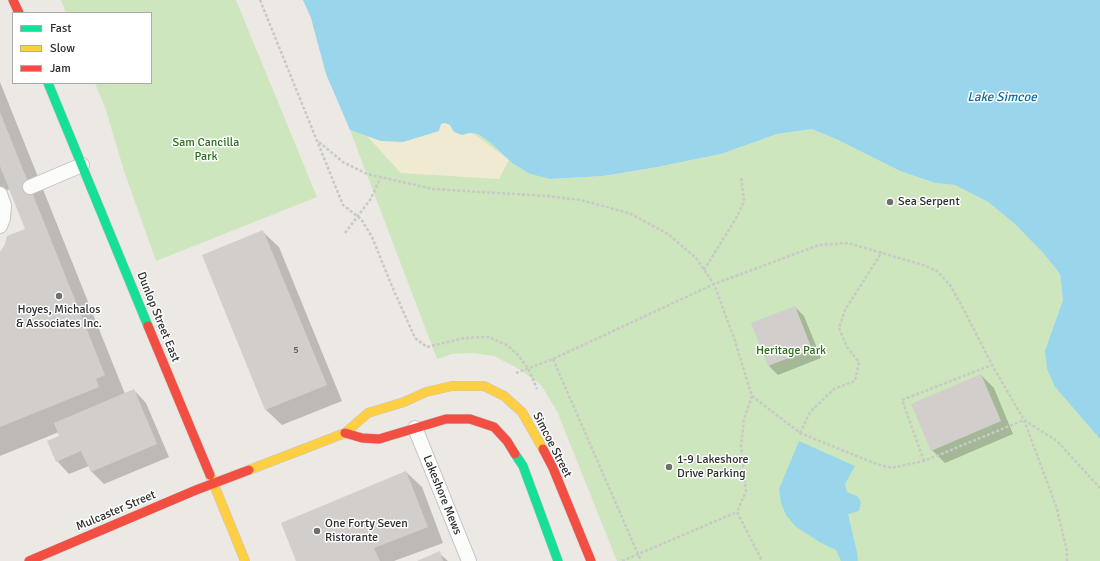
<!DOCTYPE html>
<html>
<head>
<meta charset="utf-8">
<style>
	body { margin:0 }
	#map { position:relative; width:1100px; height:561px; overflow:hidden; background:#ece8e4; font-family:Signika,sans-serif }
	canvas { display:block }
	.legend { position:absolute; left:12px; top:12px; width:140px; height:72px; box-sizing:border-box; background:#fff; border:1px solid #ababab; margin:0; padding:5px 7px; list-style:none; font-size:12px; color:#2e2e2e }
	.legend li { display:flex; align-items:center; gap:8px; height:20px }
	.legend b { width:20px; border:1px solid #ababab }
</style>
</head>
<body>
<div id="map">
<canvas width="1100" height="561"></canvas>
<ul class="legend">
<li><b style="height:5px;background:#16e098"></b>Fast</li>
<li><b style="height:5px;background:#ffcf43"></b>Slow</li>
<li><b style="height:5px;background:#f24e42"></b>Jam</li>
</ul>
</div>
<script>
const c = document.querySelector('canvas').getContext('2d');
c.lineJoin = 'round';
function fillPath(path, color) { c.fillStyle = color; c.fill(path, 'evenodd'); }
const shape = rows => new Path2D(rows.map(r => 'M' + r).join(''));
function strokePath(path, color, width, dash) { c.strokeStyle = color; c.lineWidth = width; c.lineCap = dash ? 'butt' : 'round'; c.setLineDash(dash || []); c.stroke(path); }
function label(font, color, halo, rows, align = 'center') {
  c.font = font + ' Signika,sans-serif'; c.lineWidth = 3; c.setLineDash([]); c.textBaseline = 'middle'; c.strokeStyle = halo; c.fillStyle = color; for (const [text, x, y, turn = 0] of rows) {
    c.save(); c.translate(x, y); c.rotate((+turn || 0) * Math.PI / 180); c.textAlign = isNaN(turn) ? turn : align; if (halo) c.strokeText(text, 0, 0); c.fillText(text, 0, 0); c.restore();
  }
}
fillPath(shape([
	[61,0,236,0,317,197,156,261,124,171,105,107,95,83,151,83,151,13,66,13],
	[812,129,838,140,900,171,935,183,955,185,988,202,1016,225,1044,254,1060,274,1063,300,1046,351,1047,369,1055,387,1100,439,1100,561,617,561,557,411,541,385,519,369,494,356,473,353,452,354,437,359,350,130,381,141,470,133,478,134,491,143,512,163,530,174,550,179,603,176,652,168,721,154,777,134]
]), '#cee6be');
fillPath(shape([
	[371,116,436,119,464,126,509,160,499,179,401,173,366,135]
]), '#f0ead3');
fillPath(shape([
	[303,0,1100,0,1100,439,1055,387,1047,369,1045,351,1063,300,1060,274,1044,254,1016,225,988,202,955,185,935,183,900,171,838,140,812,129,777,134,721,154,652,168,603,176,550,179,530,174,512,163,491,143,478,134,470,133,462,135,454,132,450,125,445,123,441,124,439,131,403,142,381,141,350,130,326,74,311,18],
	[799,441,855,466,845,484,847,492,857,496,861,502,859,511,848,514,857,552,858,561,841,561,836,550,821,543,795,526,786,515,781,503,779,489]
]), '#99d6ec');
fillPath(shape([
	[0,82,125,394,134,390,146,403,169,457,104,484,91,471,89,466,69,474,57,461,60,436,59,432,0,456,0,252,27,230,10,189,3,192,0,190],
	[263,232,279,247,342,401,282,425,266,410,203,256],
	[795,307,804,316,821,358,778,375,769,366,752,323],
	[981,375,994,388,1013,434,945,463,932,450],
	[406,472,422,487,443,543,394,561,298,561],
	[439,553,448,561,419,561]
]), '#0003');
fillPath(shape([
	[0,112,105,375,96,379,99,387,0,427,0,252,5,244,7,236,25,229,0,166],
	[263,230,327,385,265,410,202,255],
	[795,306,812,349,768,366,751,323],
	[981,374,1001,421,931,451,911,404],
	[134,389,157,444,91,472,81,451,56,462,47,441,59,436,54,423],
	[406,471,428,527,374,548,380,561,296,561,281,523],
	[440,551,443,561,417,561]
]), '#d1cecb');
const lane = shape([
	[30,187,82,165],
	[0,194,4,206,3,218,0,226],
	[415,428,469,561]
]);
const fast = shape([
	[48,83,148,326],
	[515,454,523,466,558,561]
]);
const slow = shape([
	[249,470,345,433,368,413,404,402,426,392,452,386,484,386,504,396,522,412,543,449],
	[210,475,245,561]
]);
const jam = shape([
	[13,0,19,13],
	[148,326,210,475],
	[345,433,362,438,379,439,446,419,470,419,494,427,507,441,515,454],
	[543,449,553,468,591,561],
	[29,561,196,490,249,470]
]);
strokePath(lane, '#c5c4c5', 16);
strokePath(fast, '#c5c4c5', 10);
strokePath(slow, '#c5c4c5', 10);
strokePath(jam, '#c5c4c5', 10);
strokePath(shape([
	[260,0,343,205,361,219,372,237,391,284,415,338,427,347,464,338,488,337,507,345,518,355,528,368,537,389],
	[319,142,343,162,367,174,433,189,547,196,580,200,629,213,668,234,696,258,714,284,734,338,752,396,744,419,741,446,746,491,737,512,762,561],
	[345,233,370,200,381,177],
	[704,270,738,215,744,201,741,177],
	[553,359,641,561],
	[516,373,553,359,714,284,819,245,848,243,923,265,937,271,950,285,963,308,992,365,1024,420,1057,441,1100,488],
	[752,396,800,433,874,463,891,468,924,461,1024,420,1056,506,1067,551,1067,561],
	[800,433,810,412,834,389,855,381,859,362,847,347,839,328,845,310,882,252],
	[924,461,902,400,992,365],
	[622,561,737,512]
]), '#c9c9c8', 2.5, [3, 2]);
strokePath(lane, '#fcfcfb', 14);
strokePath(fast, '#16e098', 9);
strokePath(slow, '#ffcf43', 9);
strokePath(jam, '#f24e42', 9);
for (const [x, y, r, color] of [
	[890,202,4,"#706f6e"],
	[59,296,4,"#706f6e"],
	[669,467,4,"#706f6e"],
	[317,531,4,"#706f6e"]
]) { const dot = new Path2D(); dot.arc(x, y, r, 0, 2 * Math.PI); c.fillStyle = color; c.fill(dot); strokePath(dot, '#fff', 1.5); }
label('10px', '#585857', null, [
	["5",296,350]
]);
label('12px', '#2c6e1b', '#fff', [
	["Sam Cancilla",206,143],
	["Park",206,157],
	["Heritage Park",791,351]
]);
label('12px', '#2e2e2e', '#fff', [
	["Sea Serpent",898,202],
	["Hoyes, Michalos",59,310,"center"],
	["& Associates Inc.",59,324,"center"],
	["1-9 Lakeshore",677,460],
	["Drive Parking",677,474],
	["One Forty Seven",325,524],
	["Ristorante",325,538]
], 'left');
label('12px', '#2e2e2e', '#fff', [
	["Dunlop Street East",158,317,68],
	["Simcoe Street",552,445,63],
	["Lakeshore Mews",442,495,68],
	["Mulcaster Street",116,511,-23]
]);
label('italic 13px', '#0d6fa3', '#fff', [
	["Lake Simcoe",1002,98]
]);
</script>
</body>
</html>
